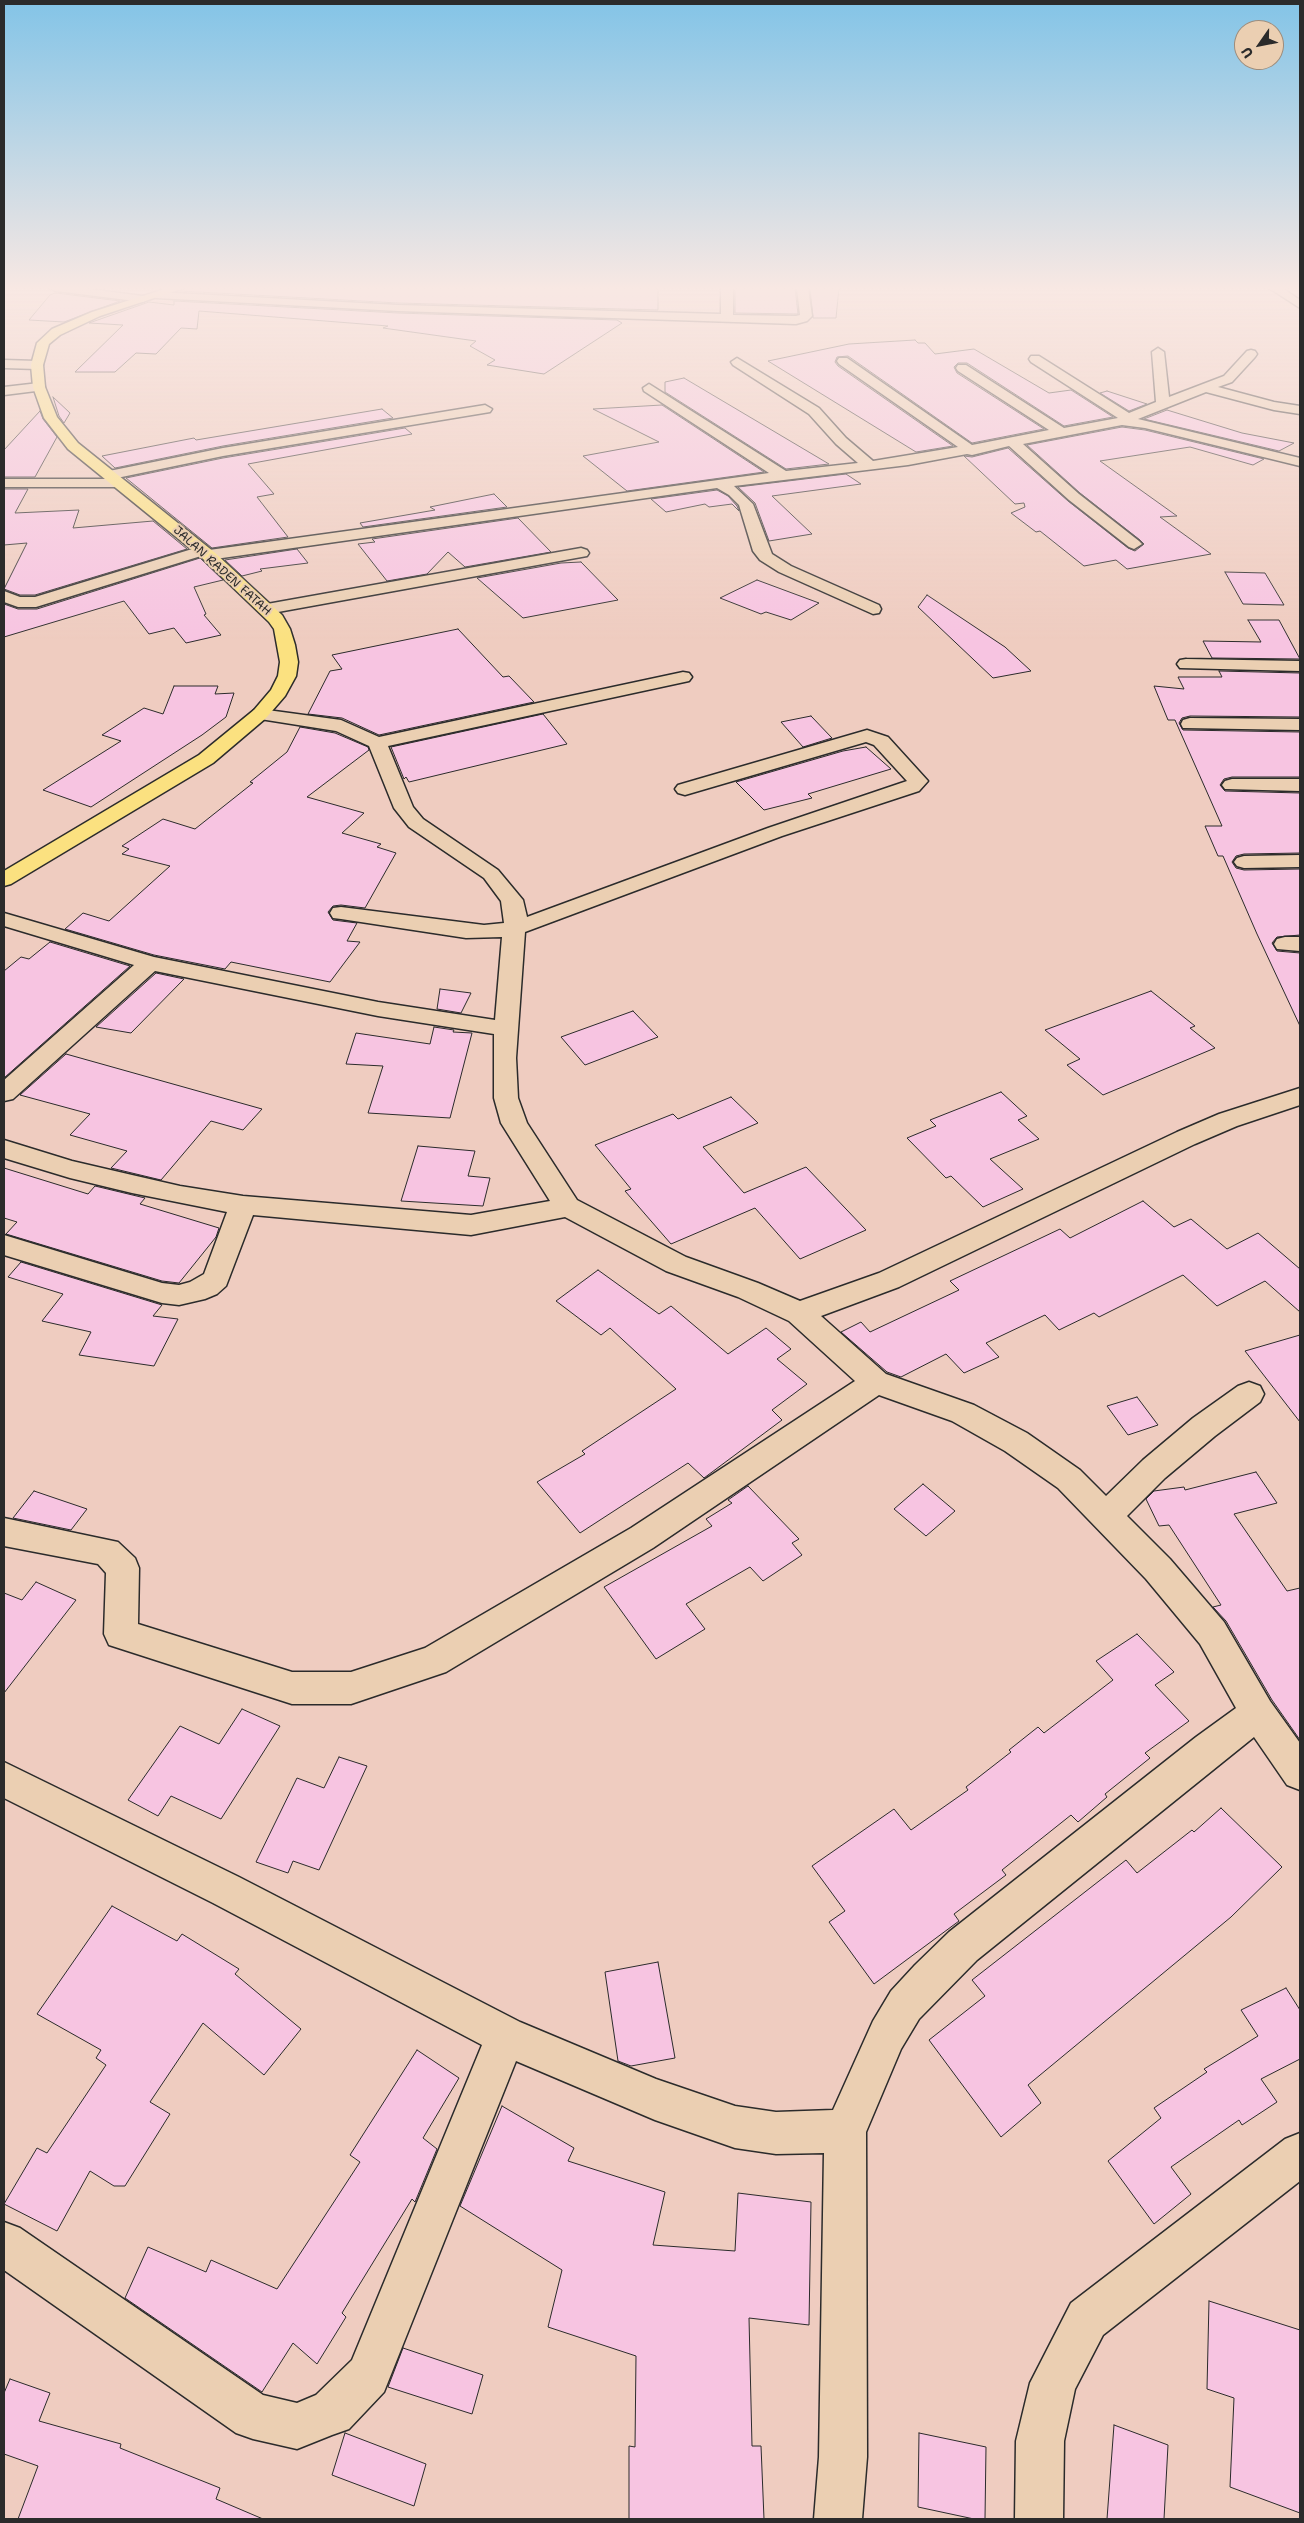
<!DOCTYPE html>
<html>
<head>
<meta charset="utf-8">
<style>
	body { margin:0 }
	#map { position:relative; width:1304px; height:2523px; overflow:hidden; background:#efccc0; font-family:"Shantell Sans",sans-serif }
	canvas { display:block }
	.frame { position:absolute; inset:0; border:5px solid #2b2b2b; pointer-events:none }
	.north { position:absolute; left:1234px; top:20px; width:50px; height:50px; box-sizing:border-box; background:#ebcfb2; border:1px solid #9e8d7c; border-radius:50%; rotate:237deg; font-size:14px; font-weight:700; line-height:20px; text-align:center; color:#2b2b2b }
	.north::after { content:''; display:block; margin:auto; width:18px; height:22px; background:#2b2b2b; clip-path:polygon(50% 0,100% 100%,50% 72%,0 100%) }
</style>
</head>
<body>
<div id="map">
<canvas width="1304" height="2523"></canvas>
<div class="frame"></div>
<div class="north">U</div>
</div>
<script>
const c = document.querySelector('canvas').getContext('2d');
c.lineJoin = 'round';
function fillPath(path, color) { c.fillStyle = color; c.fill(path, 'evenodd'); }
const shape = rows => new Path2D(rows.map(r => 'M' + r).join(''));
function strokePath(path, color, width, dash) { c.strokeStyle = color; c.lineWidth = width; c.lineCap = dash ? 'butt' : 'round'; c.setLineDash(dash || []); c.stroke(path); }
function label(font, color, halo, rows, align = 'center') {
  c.font = font + ' "Shantell Sans",sans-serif'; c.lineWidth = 4; c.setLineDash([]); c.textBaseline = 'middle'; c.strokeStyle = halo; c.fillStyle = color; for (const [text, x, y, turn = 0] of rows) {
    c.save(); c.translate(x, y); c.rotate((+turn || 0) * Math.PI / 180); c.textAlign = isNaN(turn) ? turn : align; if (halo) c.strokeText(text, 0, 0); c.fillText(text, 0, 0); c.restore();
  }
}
const building = shape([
	[186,288,658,288,658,310,398,303,180,291,186,288],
	[735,288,795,288,798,314,735,313,735,288],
	[810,288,839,288,836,318,813,318,810,288],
	[55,293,56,293,120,301,64,322,29,320,50,295,55,293],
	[174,301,398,313,617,320,622,323,544,374,487,365,495,360,470,346,476,341,383,328,388,326,199,311,197,329,181,328,156,354,136,353,115,372,75,372,123,325,89,323,149,302,174,305,174,301],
	[915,340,918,343,925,343,935,354,974,349,1049,393,1071,390,1113,417,1064,426,967,363,958,363,954,367,957,373,1044,429,972,443,848,356,837,357,835,362,838,366,953,446,916,452,768,361,849,344,915,340],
	[684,378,829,464,786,469,665,392,665,382,684,378],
	[1107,391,1147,404,1129,411,1100,393,1107,391],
	[53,397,70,413,64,423,59,416,53,397],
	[662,405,764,472,627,491,583,456,659,442,593,409,662,405],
	[382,409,393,418,223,446,115,468,102,456,194,438,196,440,382,409],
	[1167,410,1242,433,1294,443,1279,451,1144,419,1167,410],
	[40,411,43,419,57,437,35,477,4,477,4,450,40,411],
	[1122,427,1145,430,1264,459,1253,465,1190,447,1100,461,1177,516,1160,517,1211,554,1127,569,1116,560,1084,566,1040,531,1036,532,1011,513,1025,507,1024,503,1015,504,964,456,972,457,1008,448,1068,501,1128,548,1135,551,1144,544,1140,540,1080,493,1027,445,1122,427],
	[405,428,412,434,248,464,274,494,257,497,288,537,212,548,126,478,223,458,405,428],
	[846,474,861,484,772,496,812,534,769,541,755,503,738,487,846,474],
	[4,489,28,489,15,513,79,510,73,528,153,521,187,549,35,595,20,595,4,589,27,543,4,545,4,489],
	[717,490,728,496,737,506,739,511,732,504,709,507,705,504,666,512,651,499,717,490],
	[494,494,507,507,363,527,360,523,435,510,430,507,494,494],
	[518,518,551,552,465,567,448,552,427,574,387,581,358,544,375,542,372,539,518,518],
	[297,549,308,563,260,569,262,571,242,576,225,560,297,549],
	[200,558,223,580,194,587,206,614,204,615,221,635,186,643,174,628,149,634,124,601,4,637,4,604,18,609,37,609,200,558],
	[581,562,618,600,523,618,477,578,561,563,581,562],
	[1225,572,1265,573,1284,605,1243,604,1225,572],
	[757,580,819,603,791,620,766,612,761,614,720,598,757,580],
	[927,595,1005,647,1031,671,993,678,918,607,927,595],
	[1248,620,1279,620,1300,659,1212,658,1203,641,1261,642,1248,620],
	[458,629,503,677,509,676,534,702,379,735,342,718,308,714,330,671,342,669,332,655,458,629],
	[1219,671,1300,673,1300,717,1190,716,1182,718,1179,723,1183,730,1300,732,1300,777,1232,777,1224,779,1220,785,1225,791,1300,793,1300,853,1244,854,1236,856,1232,862,1236,868,1244,870,1300,869,1300,935,1277,937,1272,943,1277,951,1300,953,1300,1026,1257,934,1223,856,1218,856,1205,826,1222,826,1175,720,1168,720,1154,686,1184,689,1178,677,1222,677,1219,671],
	[174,686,218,686,215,694,234,693,226,717,202,735,91,807,43,790,121,741,102,735,144,708,163,714,174,686],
	[543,714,567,744,409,782,406,777,404,779,391,747,543,714],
	[811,716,832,738,803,747,781,722,811,716],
	[300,727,335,733,368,747,369,750,307,797,364,813,342,833,381,844,377,847,396,853,365,908,341,905,333,906,328,912,333,920,357,923,347,941,360,942,330,982,231,962,225,969,154,955,65,929,83,913,109,921,170,866,122,854,129,849,122,846,163,819,195,829,253,783,250,782,287,752,300,727],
	[866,747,891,769,808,794,812,798,764,810,736,782,843,751,866,747],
	[50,942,130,966,4,1078,4,971,21,957,29,959,50,942],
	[156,973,184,979,131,1033,96,1027,156,973],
	[440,989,471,993,461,1013,437,1009,440,989],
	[1151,991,1195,1026,1190,1028,1215,1048,1103,1095,1067,1065,1080,1059,1045,1030,1151,991],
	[633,1011,658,1037,585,1065,561,1037,633,1011],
	[434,1027,454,1030,453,1032,472,1033,450,1118,368,1113,383,1066,346,1064,356,1033,430,1044,434,1027],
	[66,1054,262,1109,243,1130,211,1121,161,1180,111,1168,127,1151,70,1135,90,1114,20,1095,66,1054],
	[1001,1092,1027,1116,1018,1120,1039,1139,990,1159,1023,1189,983,1207,951,1176,946,1178,907,1138,936,1126,930,1120,1001,1092],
	[731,1097,758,1123,703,1147,744,1193,806,1167,866,1230,800,1259,755,1208,671,1244,625,1191,631,1189,595,1145,673,1114,678,1119,731,1097],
	[418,1146,475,1151,468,1176,490,1178,483,1206,401,1201,418,1146],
	[4,1168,88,1194,95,1186,145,1198,140,1204,219,1228,216,1237,179,1283,162,1281,6,1234,17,1222,4,1218,4,1168],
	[1143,1201,1174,1227,1191,1219,1227,1249,1258,1233,1300,1269,1300,1312,1265,1281,1217,1306,1183,1275,1099,1317,1094,1313,1059,1330,1045,1315,986,1343,999,1357,964,1373,946,1354,901,1377,887,1372,841,1332,861,1322,870,1332,959,1290,950,1281,1060,1229,1070,1238,1143,1201],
	[21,1262,162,1305,153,1316,178,1319,154,1366,79,1355,91,1332,42,1321,63,1294,8,1277,21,1262],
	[598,1270,659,1314,671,1306,728,1354,766,1328,791,1349,777,1359,807,1384,772,1410,782,1420,704,1478,688,1463,580,1533,537,1482,585,1454,582,1451,676,1389,610,1328,601,1335,556,1301,598,1270],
	[1300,1335,1300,1422,1245,1351,1300,1335],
	[1137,1397,1158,1425,1128,1435,1107,1406,1137,1397],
	[1256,1472,1277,1503,1234,1514,1287,1591,1300,1588,1300,1740,1272,1700,1226,1621,1213,1607,1221,1605,1169,1525,1159,1526,1146,1499,1154,1491,1184,1487,1185,1490,1256,1472],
	[923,1484,955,1511,926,1536,894,1509,923,1484],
	[748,1486,799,1539,792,1543,802,1555,763,1581,750,1567,686,1604,705,1629,656,1659,604,1587,712,1526,706,1519,732,1503,728,1500,748,1486],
	[34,1491,87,1509,71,1530,13,1518,34,1491],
	[36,1582,76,1600,4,1693,4,1593,22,1600,36,1582],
	[1137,1634,1174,1672,1155,1685,1189,1721,1145,1753,1150,1758,1105,1794,1107,1797,1078,1822,1071,1815,1002,1870,1006,1875,954,1914,959,1921,874,1984,829,1922,845,1911,812,1866,894,1809,911,1830,968,1790,966,1787,1011,1752,1009,1750,1038,1727,1044,1733,1113,1680,1096,1661,1137,1634],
	[242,1709,280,1726,221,1819,171,1796,158,1816,128,1800,180,1726,219,1744,242,1709],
	[339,1757,367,1766,319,1870,293,1861,288,1873,256,1862,297,1778,324,1788,339,1757],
	[1221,1808,1282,1867,1231,1917,1028,2085,1041,2103,1001,2137,929,2040,985,1996,972,1980,1126,1860,1137,1873,1192,1830,1194,1832,1221,1808],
	[112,1906,177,1941,182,1934,239,1969,235,1974,301,2029,264,2075,203,2023,150,2102,170,2114,125,2186,114,2186,90,2171,57,2231,4,2204,37,2148,47,2153,106,2065,96,2058,101,2050,37,2014,112,1906],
	[658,1962,675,2058,631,2066,618,2061,605,1972,658,1962],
	[1286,1988,1300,2010,1300,2059,1261,2079,1277,2102,1242,2125,1239,2120,1171,2167,1191,2194,1154,2224,1108,2161,1161,2118,1154,2108,1207,2072,1204,2069,1258,2036,1241,2010,1286,1988],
	[417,2050,459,2078,423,2138,437,2149,415,2202,412,2199,342,2313,346,2317,317,2364,293,2343,262,2392,125,2298,148,2247,206,2272,211,2260,277,2289,360,2162,350,2155,417,2050],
	[502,2106,574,2148,568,2161,665,2192,653,2245,735,2251,738,2193,811,2202,809,2325,749,2318,752,2446,761,2446,764,2519,629,2519,629,2446,635,2447,636,2356,548,2327,562,2270,460,2206,502,2106],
	[1209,2301,1300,2330,1300,2513,1230,2487,1234,2398,1207,2389,1209,2301],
	[403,2348,483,2375,472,2414,388,2387,403,2348],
	[10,2379,50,2393,39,2421,121,2444,120,2448,220,2488,216,2499,263,2519,18,2519,38,2466,4,2454,4,2393,10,2379],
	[1114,2425,1168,2445,1164,2519,1107,2519,1114,2425],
	[345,2433,426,2464,414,2506,332,2475,345,2433],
	[919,2433,986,2447,985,2519,974,2519,918,2507,919,2433]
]);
fillPath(building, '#f7c4e1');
strokePath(building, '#2b2b2b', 1);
const minor = shape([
	[50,288,80,288,143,296,149,299,143,302,56,291,50,288],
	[721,288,733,288,733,315,796,316,800,315,797,288,808,288,812,316,807,321,796,324,398,311,156,298,150,295,156,292,398,305,721,314,721,288],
	[1269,288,1282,288,1300,300,1300,308,1269,288],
	[1158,348,1164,352,1169,397,1224,376,1247,351,1251,350,1255,351,1257,354,1255,357,1232,382,1218,387,1274,402,1300,406,1300,414,1274,410,1206,392,1138,419,1300,458,1300,466,1145,428,1122,425,1023,444,1079,494,1139,541,1142,544,1134,549,1129,547,1069,500,1009,446,972,455,967,454,908,465,734,486,753,504,772,554,791,566,879,605,881,609,879,613,873,614,779,572,760,560,753,551,739,505,729,495,717,488,208,560,201,556,36,607,18,607,4,602,4,591,20,597,35,597,202,546,209,550,769,473,644,391,643,388,649,384,786,471,858,463,836,444,809,414,733,365,731,362,737,358,819,408,846,438,873,461,958,447,839,364,837,361,839,358,847,358,972,445,1049,430,958,371,956,368,958,365,966,365,1064,428,1118,418,1031,362,1029,359,1031,356,1039,356,1129,413,1156,402,1152,352,1158,348],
	[4,360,37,361,43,365,37,369,4,368,4,360],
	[39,383,44,384,45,387,44,390,4,395,4,387,39,383],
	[485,405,492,409,490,412,223,456,112,479,123,480,125,483,118,487,4,487,4,479,106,479,102,475,104,472,223,448,485,405],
	[581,548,587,550,589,553,587,556,267,614,261,613,259,609,261,605,267,604,581,548],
	[1186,659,1300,661,1300,671,1180,668,1177,664,1180,660,1186,659],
	[683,672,689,673,692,677,689,681,388,746,413,807,423,819,498,870,523,900,527,917,768,828,907,781,874,745,866,742,685,795,678,793,675,789,678,785,867,730,888,737,928,781,919,791,782,836,525,932,516,1058,518,1098,527,1123,577,1200,686,1257,758,1283,800,1301,879,1273,1177,1132,1219,1114,1300,1088,1300,1105,1237,1126,1195,1144,899,1287,821,1316,886,1374,974,1405,1027,1433,1080,1470,1106,1496,1143,1460,1193,1418,1238,1386,1249,1382,1260,1386,1264,1394,1260,1402,1215,1436,1165,1478,1127,1516,1170,1559,1224,1622,1270,1701,1300,1743,1300,1790,1287,1785,1254,1737,977,1960,919,2019,901,2049,866,2132,867,2457,862,2519,814,2519,819,2457,824,2153,776,2154,735,2148,655,2120,516,2061,384,2392,349,2429,332,2435,297,2449,253,2439,236,2433,4,2270,4,2222,20,2228,263,2395,297,2403,316,2395,352,2360,482,2045,213,1903,4,1798,4,1762,239,1877,520,2022,656,2079,735,2106,776,2112,833,2110,873,2021,891,1991,915,1965,949,1932,1196,1737,1236,1708,1200,1644,1146,1579,1058,1488,1005,1451,952,1421,879,1395,653,1548,446,1672,351,1704,292,1704,109,1645,104,1634,106,1573,98,1564,4,1546,4,1518,118,1542,135,1558,139,1568,138,1624,292,1672,351,1672,425,1648,631,1528,855,1381,789,1321,738,1297,666,1271,565,1217,471,1235,253,1215,226,1286,217,1294,205,1299,179,1305,162,1303,4,1255,4,1235,162,1283,179,1285,190,1282,204,1274,227,1212,132,1193,70,1178,4,1158,4,1140,72,1161,132,1175,180,1186,243,1196,471,1215,550,1201,501,1123,494,1098,494,1034,378,1016,155,971,13,1099,4,1101,4,1080,134,965,4,926,4,913,154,957,378,1002,495,1020,502,937,466,938,341,919,333,918,330,913,333,908,341,907,484,925,504,923,501,901,484,878,409,827,394,808,369,746,336,731,260,719,254,718,251,714,254,710,260,709,341,720,379,737,683,672],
	[1190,718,1300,719,1300,730,1183,728,1181,724,1183,720,1190,718],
	[1232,779,1300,779,1300,791,1225,789,1222,785,1225,781,1232,779],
	[1300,855,1300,867,1244,868,1237,866,1234,862,1237,858,1244,856,1300,855],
	[1285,937,1300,937,1300,951,1277,949,1274,944,1277,939,1285,937],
	[1300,2133,1300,2181,1103,2335,1075,2389,1064,2441,1063,2519,1015,2519,1016,2441,1030,2383,1071,2303,1285,2139,1300,2133]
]);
const highway = shape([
	[168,288,184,288,100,316,60,335,49,344,43,365,45,387,57,417,78,443,214,552,282,615,290,629,295,645,298,662,296,676,285,696,266,718,213,763,11,884,4,886,4,871,199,755,254,710,271,690,278,676,280,662,274,629,269,622,202,558,68,449,44,418,33,387,31,365,37,343,52,329,92,312,168,288]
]);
strokePath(minor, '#2b2b2b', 3);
strokePath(highway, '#2b2b2b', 3);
fillPath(minor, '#ebcfb2');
fillPath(highway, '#fbe180');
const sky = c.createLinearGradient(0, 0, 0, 641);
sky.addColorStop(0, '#83c4e7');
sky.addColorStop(0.45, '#f8e8e3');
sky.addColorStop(1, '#f8e8e300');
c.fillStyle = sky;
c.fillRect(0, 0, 1304, 641);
label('12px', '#2b2b2b', '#ebcfb2', [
	["JALAN RADEN FATAH",222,571,42]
]);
</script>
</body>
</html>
